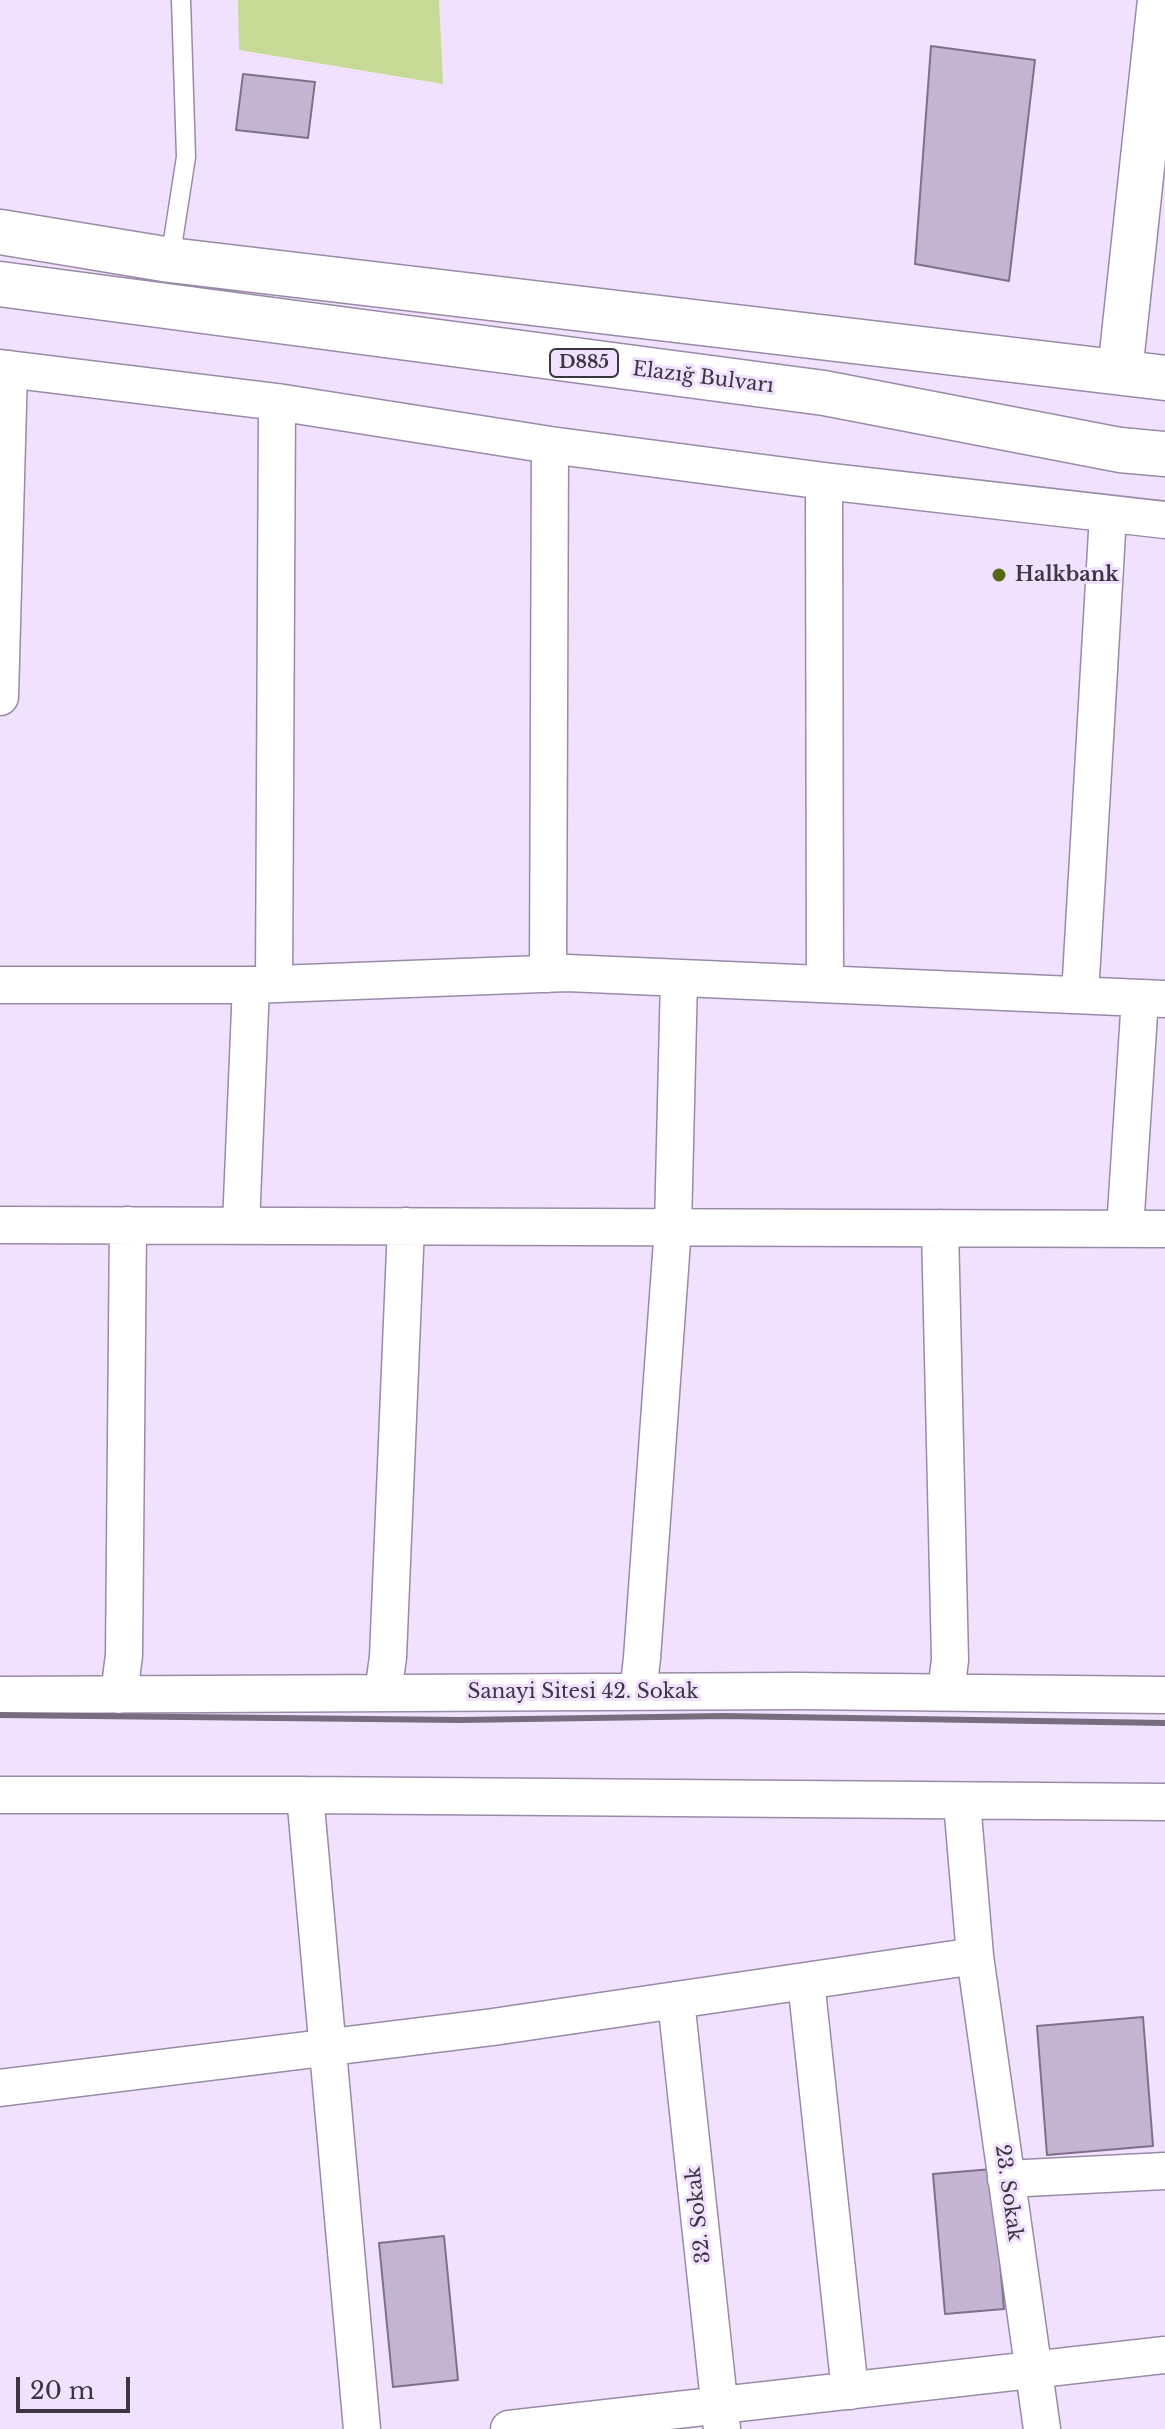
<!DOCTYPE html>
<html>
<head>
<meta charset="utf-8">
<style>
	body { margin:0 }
	#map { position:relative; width:1165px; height:2429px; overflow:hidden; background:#f0e1ff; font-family:"Libre Baskerville",serif }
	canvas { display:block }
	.scale { position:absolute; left:16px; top:2377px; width:114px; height:36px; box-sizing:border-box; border:4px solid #3c3641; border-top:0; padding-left:10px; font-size:24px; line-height:28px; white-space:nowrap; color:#3c3641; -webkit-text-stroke:6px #f0e1ff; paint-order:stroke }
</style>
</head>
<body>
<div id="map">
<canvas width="1165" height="2429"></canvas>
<div class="scale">20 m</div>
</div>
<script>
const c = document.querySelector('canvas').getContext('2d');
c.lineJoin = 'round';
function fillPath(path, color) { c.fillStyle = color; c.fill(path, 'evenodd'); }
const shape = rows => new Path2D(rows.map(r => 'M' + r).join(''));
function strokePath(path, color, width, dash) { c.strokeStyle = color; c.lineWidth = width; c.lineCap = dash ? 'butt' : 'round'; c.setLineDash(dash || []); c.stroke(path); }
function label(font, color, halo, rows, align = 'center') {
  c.font = font + ' "Libre Baskerville",serif'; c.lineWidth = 6; c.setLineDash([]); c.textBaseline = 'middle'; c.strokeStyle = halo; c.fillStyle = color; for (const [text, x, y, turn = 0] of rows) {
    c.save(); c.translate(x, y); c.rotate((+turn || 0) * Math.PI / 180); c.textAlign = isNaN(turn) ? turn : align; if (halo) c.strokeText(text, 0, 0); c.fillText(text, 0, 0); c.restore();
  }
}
fillPath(shape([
	[238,0,439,0,443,84,239,50]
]), '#c7da95');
const building = shape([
	[931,46,1035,60,1009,281,915,264,931,46],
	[243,74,315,82,308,138,236,130,243,74],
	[1143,2017,1153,2146,1047,2155,1037,2026,1143,2017],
	[992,2169,1004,2309,945,2314,933,2174,992,2169],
	[444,2236,458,2380,393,2387,379,2243,444,2236]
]);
fillPath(building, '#c3b4d1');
strokePath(building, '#7e708b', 2);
const service = shape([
	[170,260,186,157,181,0]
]);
const minor = shape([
	[0,368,277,402,550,445,824,481,1165,520],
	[824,481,825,984],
	[0,697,9,369],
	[548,974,550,445],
	[274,984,277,402],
	[0,985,251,985,567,973,1165,999],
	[1080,995,1108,515],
	[0,1225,1165,1229],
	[241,1225,251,985],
	[940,1228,950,1660,946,1692],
	[1125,1229,1140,998],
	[638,1692,642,1658,673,1227,679,978],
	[383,1693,388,1657,406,1226],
	[0,1695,798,1691,1165,1695],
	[119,1695,124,1655,128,1225],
	[0,1795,305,1795,1165,1802],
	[305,1795,362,2429],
	[962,1802,975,1956,1042,2429],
	[806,1981,850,2391],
	[676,2000,722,2429],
	[0,2088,493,2027,975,1956],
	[1006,2179,1165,2171],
	[509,2429,1165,2355]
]);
const tertiary = shape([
	[1120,372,1160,0]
]);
const trunk = shape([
	[0,232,170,260,1165,378],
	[0,284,824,393,1120,450,1165,454]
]);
strokePath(service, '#998ba7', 21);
strokePath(minor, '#998ba7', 39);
strokePath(tertiary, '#998ba7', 47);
strokePath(trunk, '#998ba7', 47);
strokePath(service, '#fff', 18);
strokePath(minor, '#fff', 36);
strokePath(tertiary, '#fff', 44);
strokePath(trunk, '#fff', 44);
strokePath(shape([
	[0,1715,460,1720,723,1716,1165,1723]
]), '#766d7e', 6);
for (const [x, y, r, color] of [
	[999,575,8,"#566814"]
]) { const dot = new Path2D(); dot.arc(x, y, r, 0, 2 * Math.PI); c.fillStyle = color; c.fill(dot); strokePath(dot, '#f0e1ff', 3); }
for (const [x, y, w] of [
	[584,363,68]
]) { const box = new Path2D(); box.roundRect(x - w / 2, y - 14, w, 28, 6); c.fillStyle = '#f0e1ff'; c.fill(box); strokePath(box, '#3c3641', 2); }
label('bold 18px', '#3c3641', null, [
	["D885",584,363]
]);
label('20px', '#3c3641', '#f0e1ff', [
	["Elazığ Bulvarı",703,378,7],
	["Sanayi Sitesi 42. Sokak",583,1692],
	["23. Sokak",1008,2193,82],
	["32. Sokak",699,2215,-96]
]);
label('bold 20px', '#3c3641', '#f0e1ff', [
	["Halkbank",1015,575]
], 'left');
</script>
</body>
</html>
